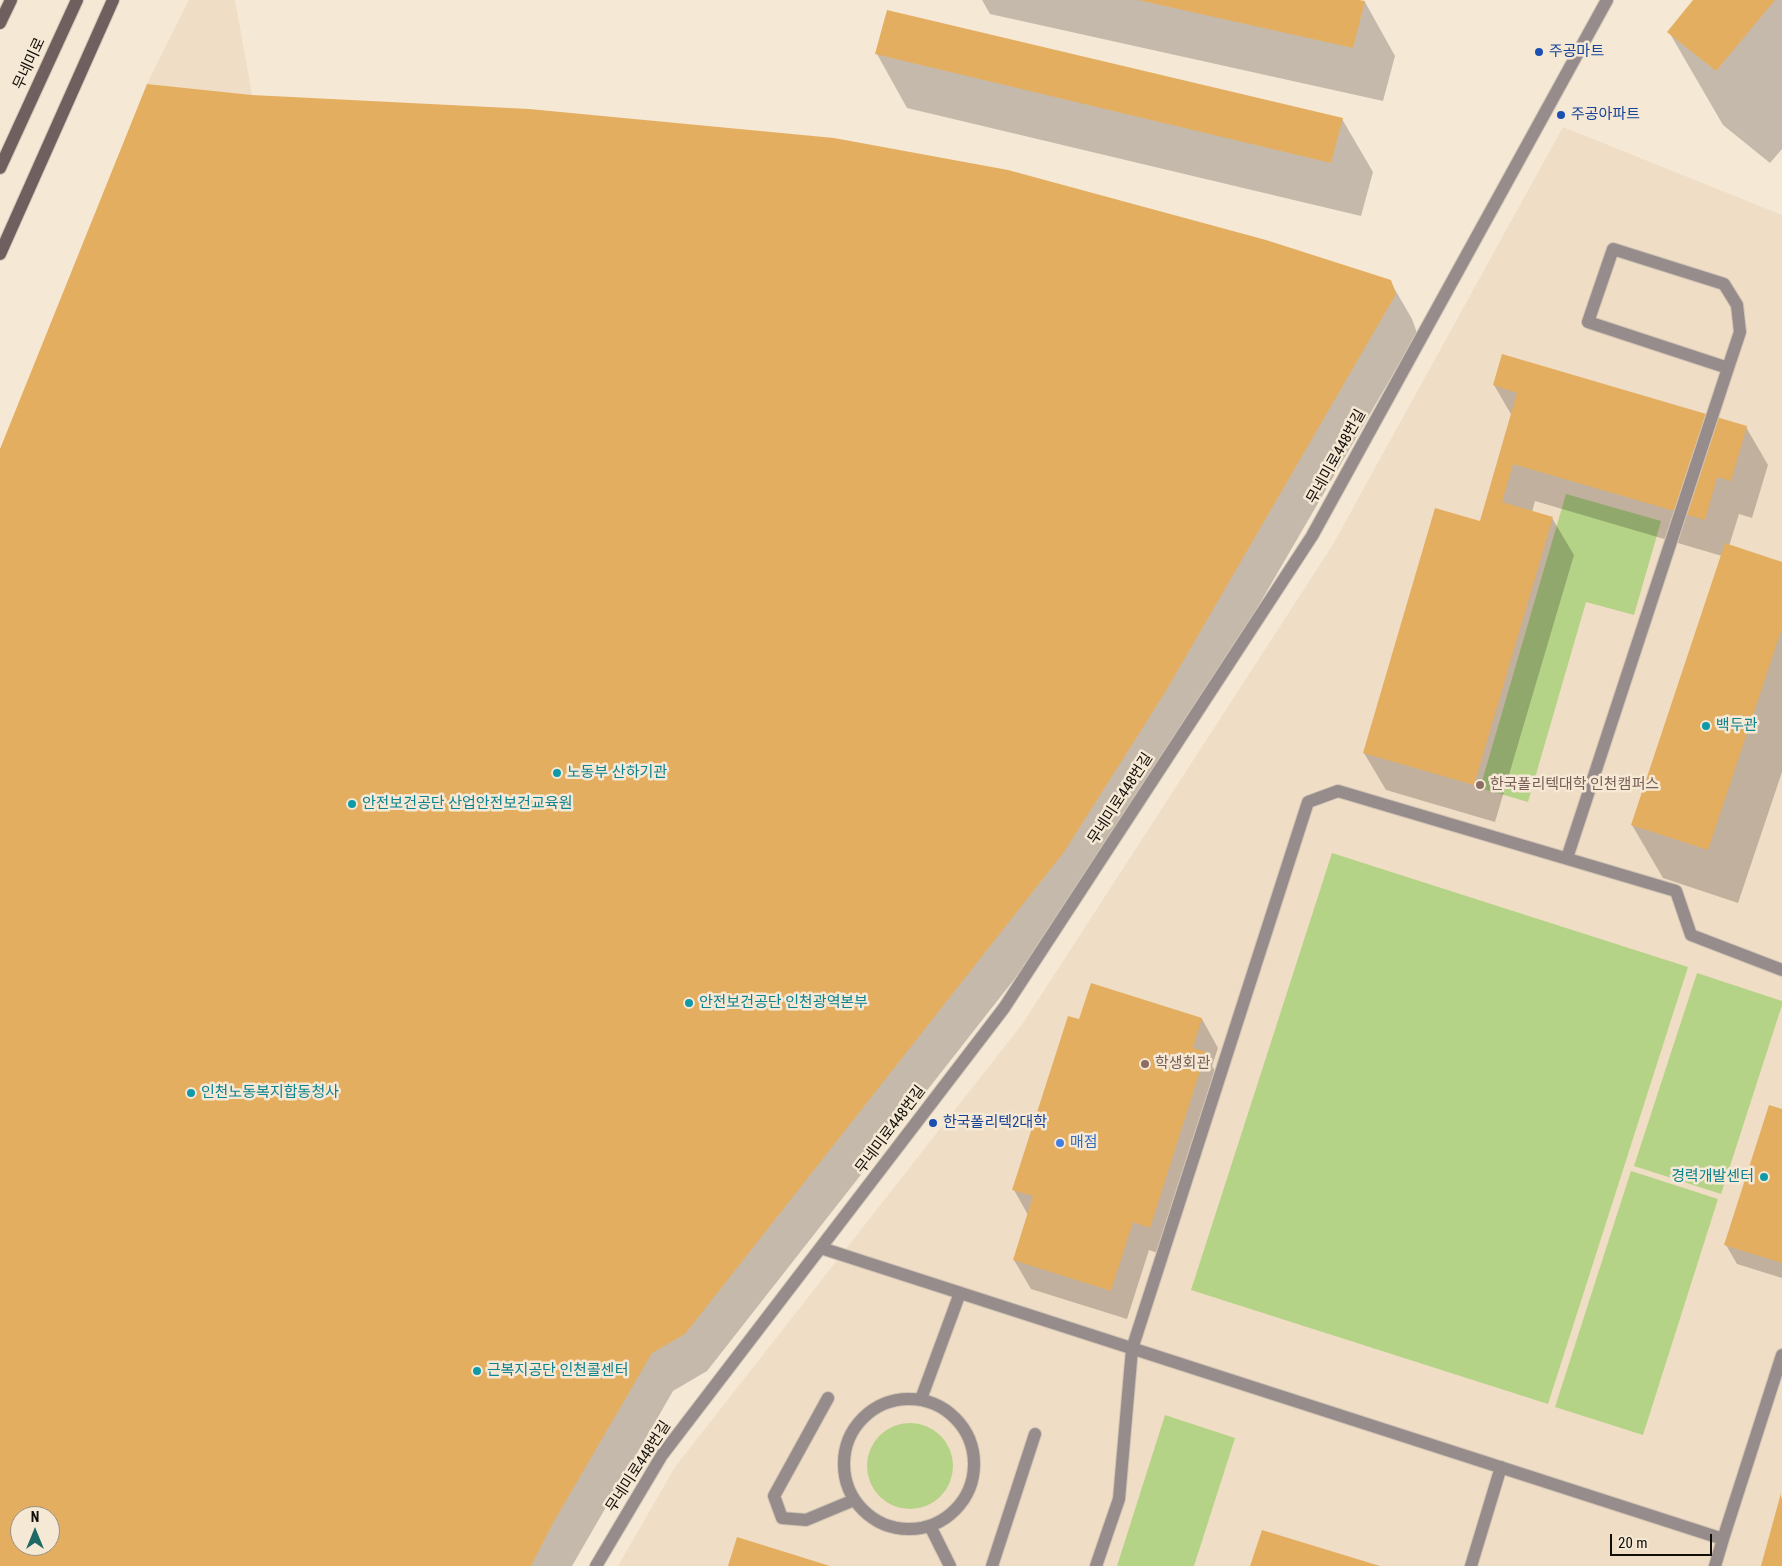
<!DOCTYPE html>
<html>
<head>
<meta charset="utf-8">
<style>
	body { margin:0 }
	#map { position:relative; width:1782px; height:1566px; overflow:hidden; background:#f5e8d5; font-family:"Roboto Condensed",sans-serif }
	canvas { display:block }
	.north { position:absolute; left:10px; top:1506px; width:50px; height:50px; box-sizing:border-box; background:#f5e8d5; border:1px solid #9a9083; border-radius:50%; rotate:0deg; font-size:14px; font-weight:700; line-height:20px; text-align:center; color:#110d07 }
	.north::after { content:''; display:block; margin:auto; width:18px; height:22px; background:#1e6965; clip-path:polygon(50% 0,100% 100%,50% 72%,0 100%) }
	.scale { position:absolute; left:1610px; top:1534px; width:102px; height:22px; box-sizing:border-box; border:2px solid #110d07; border-top:0; padding-left:6px; font-size:15px; line-height:18px; white-space:nowrap; color:#110d07; -webkit-text-stroke:4px #f5e8d5; paint-order:stroke }
</style>
</head>
<body>
<div id="map">
<canvas width="1782" height="1566"></canvas>
<div class="north">N</div>
<div class="scale">20 m</div>
</div>
<script>
const c = document.querySelector('canvas').getContext('2d');
c.lineJoin = 'round';
function fillPath(path, color) { c.fillStyle = color; c.fill(path, 'evenodd'); }
const shape = rows => new Path2D(rows.map(r => 'M' + r).join(''));
function strokePath(path, color, width, dash) { c.strokeStyle = color; c.lineWidth = width; c.lineCap = dash ? 'butt' : 'round'; c.setLineDash(dash || []); c.stroke(path); }
function label(font, color, halo, rows, align = 'center') {
  c.font = font + ' "Roboto Condensed","Noto Sans KR",sans-serif'; c.lineWidth = 5; c.setLineDash([]); c.textBaseline = 'middle'; c.strokeStyle = halo; c.fillStyle = color; for (const [text, x, y, turn = 0] of rows) {
    c.save(); c.translate(x, y); c.rotate((+turn || 0) * Math.PI / 180); c.textAlign = isNaN(turn) ? turn : align; if (halo) c.strokeText(text, 0, 0); c.fillText(text, 0, 0); c.restore();
  }
}
fillPath(shape([
	[189,0,235,0,252,95,147,84],
	[1563,127,1782,215,1782,1566,618,1566,675,1467,1023,1023,1332,546]
]), '#f0ddc5');
fillPath(shape([
	[1566,494,1661,521,1634,615,1586,602,1528,802,1480,788],
	[1332,853,1688,967,1548,1404,1191,1290],
	[1697,973,1782,1001,1782,1005,1721,1194,1634,1166],
	[1631,1171,1718,1199,1643,1435,1555,1407],
	[1165,1415,1235,1438,1194,1566,1117,1566],
	'867 1466a43 43 0 1 1 86 0a43 43 0 1 1-86 0Z'
]), '#b5d386');
fillPath(shape([
	[982,0,1354,0,1365,2,1395,56,1383,101,990,14],
	[1695,0,1782,0,1782,149,1770,163,1723,125,1669,32],
	[877,54,1342,119,1373,172,1361,216,907,108],
	[1390,281,1412,319,1417,333,1185,732,1085,889,707,1371,673,1391,572,1566,0,1566,0,453],
	[20,1516,50,1516,50,1546,20,1546],
	[1494,385,1746,427,1768,465,1752,518,1739,514,1729,546,1782,563,1782,772,1738,903,1663,878,1632,825,1722,556,1535,501,1532,512,1552,518,1574,555,1495,822,1386,790,1364,753,1480,523,1512,416],
	[1202,1019,1218,1048,1212,1066,1221,1081,1166,1256,1149,1250,1127,1319,1031,1289,1014,1260,1028,1215,1014,1190,1080,1020],
	[1782,1110,1782,1278,1737,1264,1726,1245],
	[1782,1496,1782,1566,1762,1566]
]), '#0003');
fillPath(shape([
	[1138,0,1359,0,1365,1,1353,48],
	[1693,0,1775,0,1716,71,1667,32],
	[887,10,1343,118,1331,163,875,54],
	[147,84,252,95,529,109,834,138,1008,170,1266,240,1391,280,1396,294,1164,694,1064,852,685,1334,652,1353,553,1523,531,1566,0,1566,0,449],
	[20,1516,50,1516,50,1546,20,1546],
	[1502,354,1747,426,1731,481,1717,477,1705,520,1513,464,1502,502,1553,517,1474,785,1363,753,1435,508,1480,521,1517,393,1493,385],
	[1725,543,1782,562,1782,628,1708,850,1631,825],
	[1091,983,1202,1018,1193,1048,1206,1052,1150,1228,1133,1222,1111,1291,1013,1260,1033,1196,1012,1190,1068,1016,1079,1019],
	[1769,1105,1782,1109,1782,1263,1724,1245],
	[1781,1493,1782,1566,1761,1566],
	[1262,1530,1380,1566,1250,1566],
	[737,1537,830,1566,728,1566]
]), '#e4ae61');
const lane = shape([
	[1567,858,1728,368,1740,332,1737,305,1724,284,1613,249,1588,322,1728,368],
	[821,1248,1723,1539,1782,1355],
	[828,1398,774,1496,782,1518,806,1520,854,1500],
	[921,1399,960,1293],
	'844 1464a65 65 0 1 1 130 0a65 65 0 1 1-130 0Z',
	[930,1526,950,1566],
	[992,1566,1035,1434],
	[1096,1566,1119,1499,1132,1349,1308,802,1338,791,1676,891,1691,935,1782,970],
	[1471,1566,1501,1467],
	[1715,1566,1723,1539]
]);
const street = shape([
	[596,1566,662,1455,1004,1008,1312,536,1607,0]
]);
const secondary = shape([
	[0,23,11,0],
	[0,168,77,0],
	[0,254,113,0]
]);
strokePath(lane, '#d1c5b4', 14);
strokePath(street, '#d1c5b4', 14);
strokePath(secondary, '#d1c5b4', 14);
strokePath(lane, '#978c8c', 12);
strokePath(street, '#978c8c', 12);
strokePath(secondary, '#6f605f', 12);
for (const [x, y, r, color] of [
	[1539,52,5,"#1a4fb4"],
	[1561,115,5,"#1a4fb4"],
	[1706,726,5,"#0f9aa8"],
	[557,773,5,"#0f9aa8"],
	[1480,785,5,"#8d6e63"],
	[352,804,5,"#0f9aa8"],
	[689,1003,5,"#0f9aa8"],
	[1145,1064,5,"#8d6e63"],
	[191,1093,5,"#0f9aa8"],
	[933,1123,5,"#1a4fb4"],
	[1060,1143,5,"#3f7fe0"],
	[1764,1177,5,"#0f9aa8"],
	[477,1371,5,"#0f9aa8"]
]) { const dot = new Path2D(); dot.arc(x, y, r, 0, 2 * Math.PI); c.fillStyle = color; c.fill(dot); strokePath(dot, '#f5e8d5', 2); }
label('15px', '#164399', '#f5e8d5', [
	["주공마트",1549,52],
	["주공아파트",1571,115],
	["한국폴리텍2대학",943,1123]
], 'left');
label('15px', '#110d07', '#f5e8d5', [
	["무네미로",30,64,-65],
	["무네미로448번길",1337,457,-61],
	["무네미로448번길",1121,799,-57],
	["무네미로448번길",891,1130,-53],
	["무네미로448번길",639,1467,-57]
]);
label('15px', '#0d838f', '#f5e8d5', [
	["백두관",1716,726],
	["노동부 산하기관",567,773],
	["안전보건공단 산업안전보건교육원",362,804],
	["안전보건공단 인천광역본부",699,1003],
	["인천노동복지합동청사",201,1093],
	["경력개발센터",1754,1177,"right"],
	["근복지공단 인천콜센터",487,1371]
], 'left');
label('15px', '#785e54', '#f5e8d5', [
	["한국폴리텍대학 인천캠퍼스",1490,785],
	["학생회관",1155,1064]
], 'left');
label('15px', '#366cbe', '#f5e8d5', [
	["매점",1070,1143]
], 'left');
</script>
</body>
</html>
